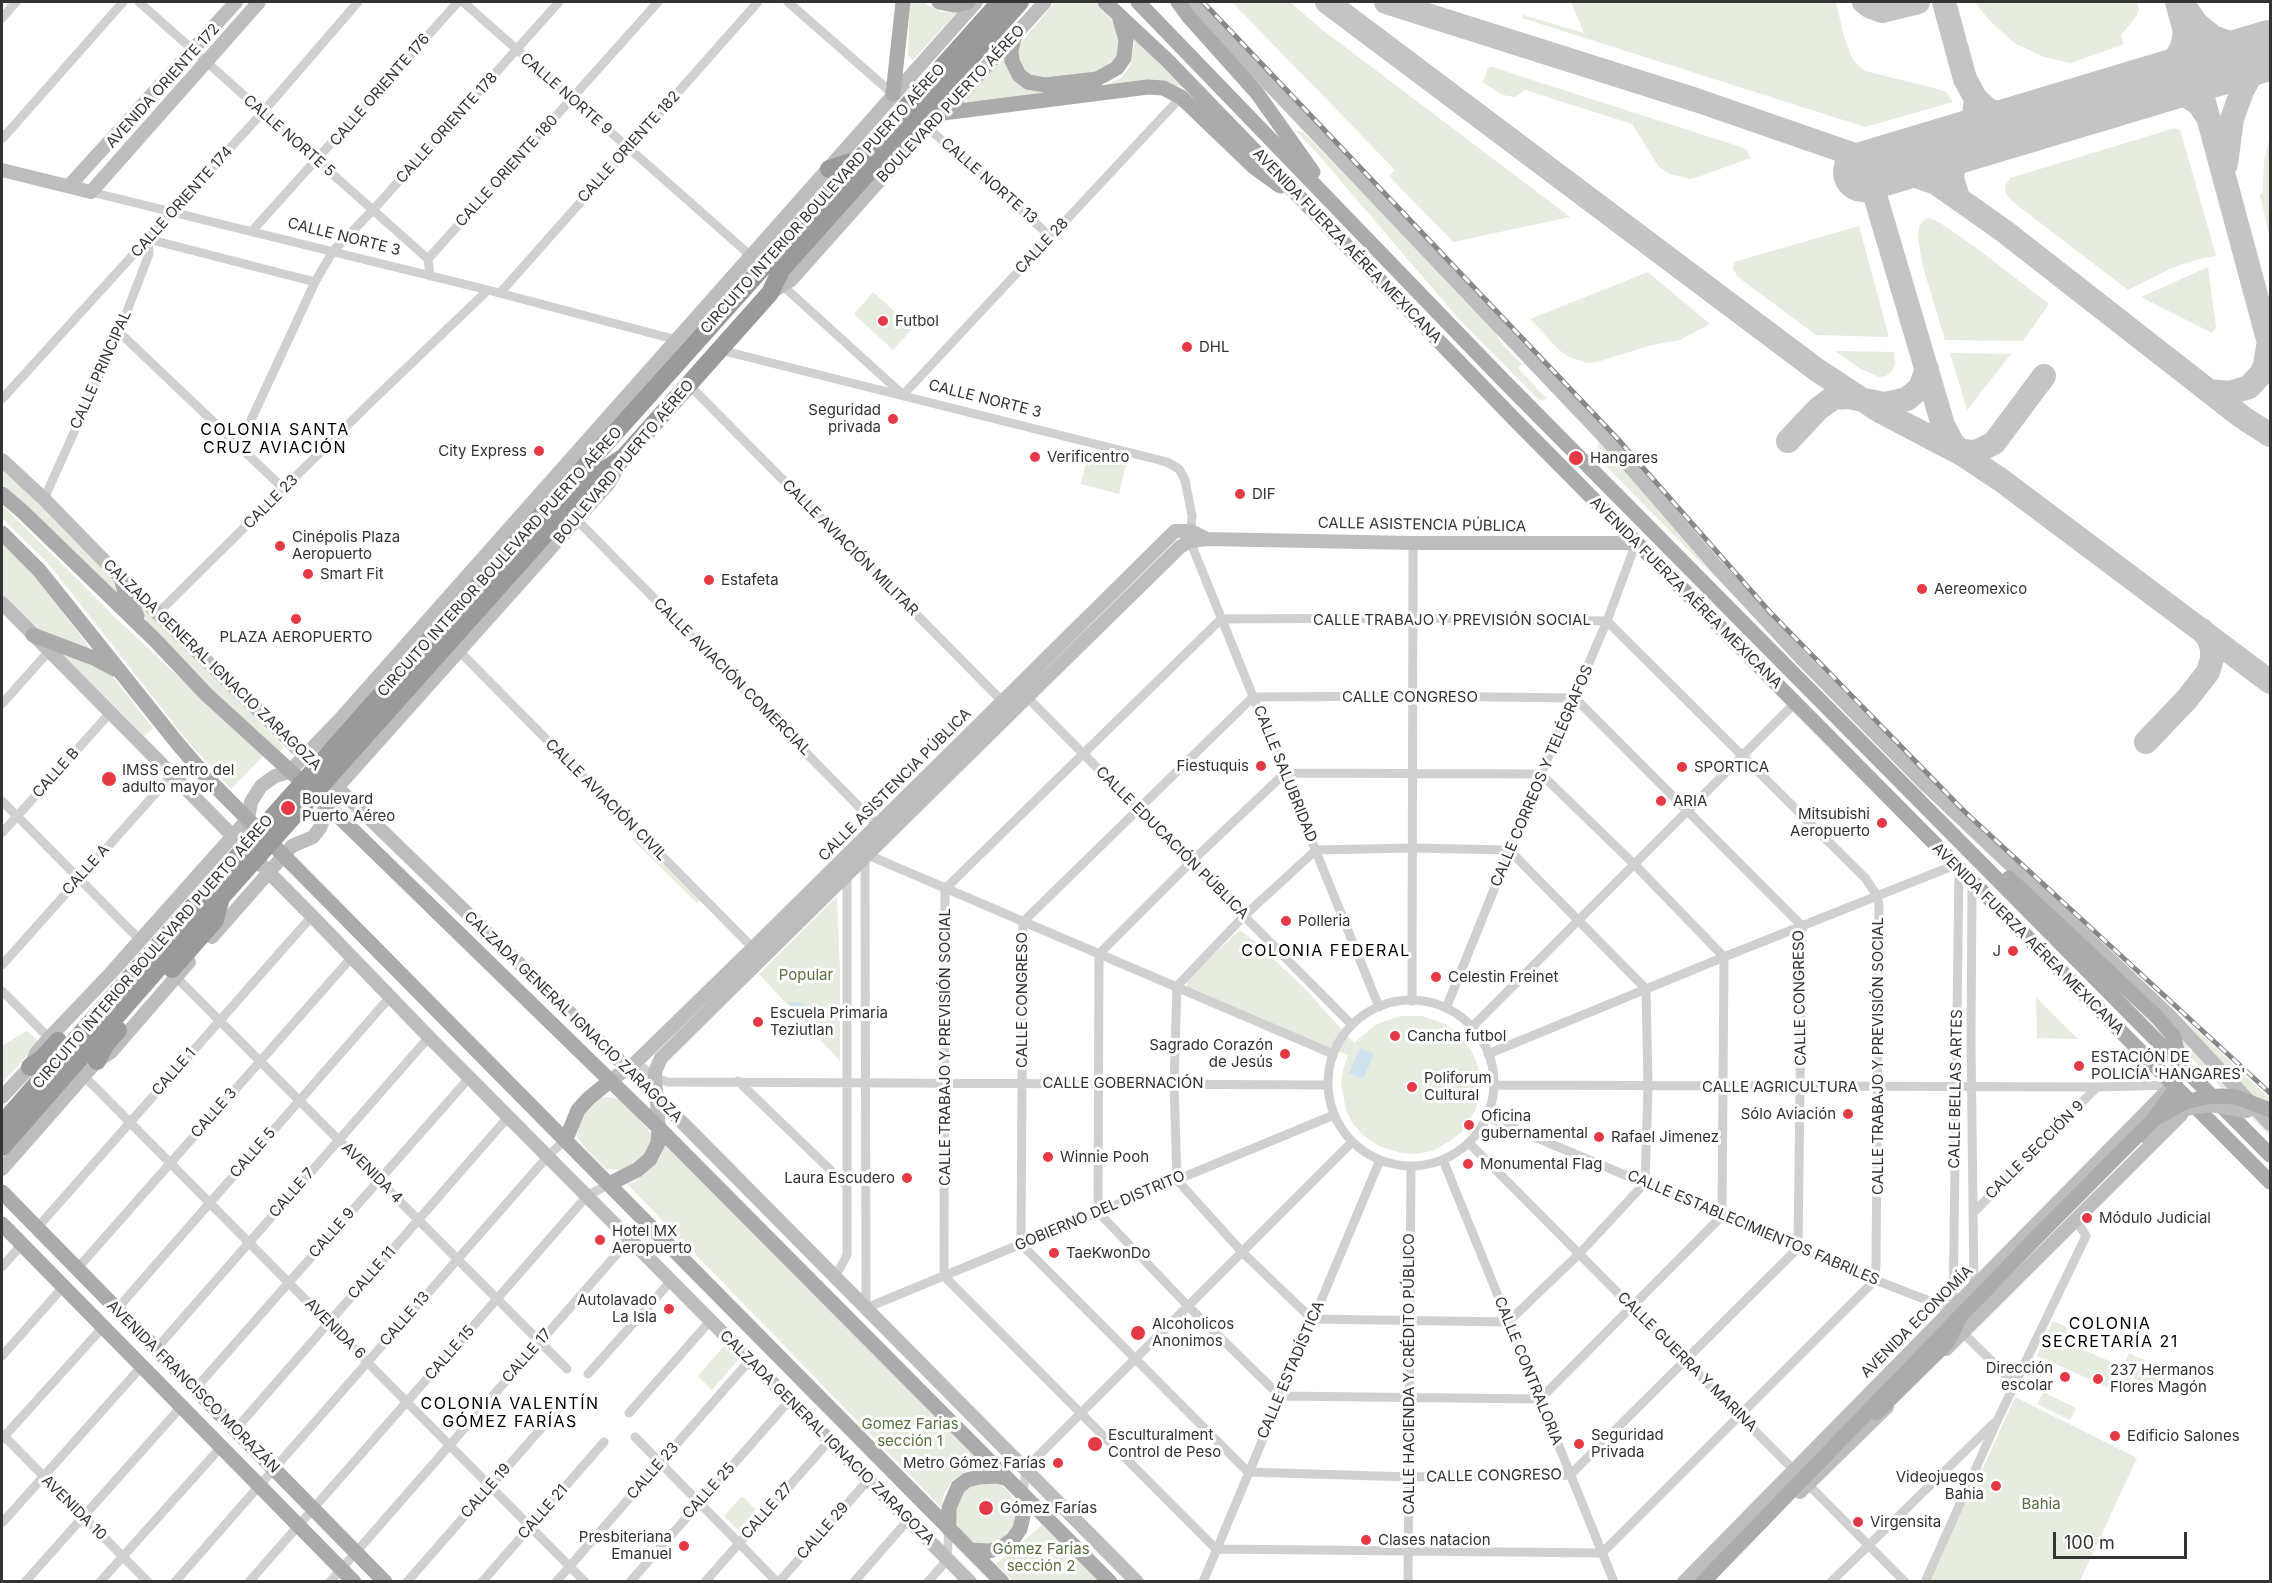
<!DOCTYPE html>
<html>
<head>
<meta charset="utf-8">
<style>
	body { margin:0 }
	#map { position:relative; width:2272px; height:1583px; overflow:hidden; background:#fff; font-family:Inter,sans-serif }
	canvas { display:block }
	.frame { position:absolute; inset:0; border:3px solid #333; pointer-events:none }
	.scale { position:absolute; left:2053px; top:1532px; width:134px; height:27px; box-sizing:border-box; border:3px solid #333; border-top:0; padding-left:8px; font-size:18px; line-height:21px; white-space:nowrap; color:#333; -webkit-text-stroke:4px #fff; paint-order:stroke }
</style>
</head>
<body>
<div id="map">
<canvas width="2272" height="1583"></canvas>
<div class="frame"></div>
<div class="scale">100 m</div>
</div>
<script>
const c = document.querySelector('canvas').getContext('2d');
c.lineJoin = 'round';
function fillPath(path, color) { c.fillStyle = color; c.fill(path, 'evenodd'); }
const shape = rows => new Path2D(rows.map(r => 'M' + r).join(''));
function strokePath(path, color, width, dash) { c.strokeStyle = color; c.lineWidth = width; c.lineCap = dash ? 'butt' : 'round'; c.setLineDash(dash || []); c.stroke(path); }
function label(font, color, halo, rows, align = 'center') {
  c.font = font + ' Inter,sans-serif'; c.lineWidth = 6; c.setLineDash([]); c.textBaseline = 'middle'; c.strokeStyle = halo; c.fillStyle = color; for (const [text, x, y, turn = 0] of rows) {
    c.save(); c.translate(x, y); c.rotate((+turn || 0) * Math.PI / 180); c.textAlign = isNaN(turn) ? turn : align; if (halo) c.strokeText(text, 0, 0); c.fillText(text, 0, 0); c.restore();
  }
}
fillPath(shape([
	[910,2,922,2,941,12,958,11,913,60,909,57,908,52],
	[1055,2,1095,2,1113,21,1120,37,1118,55,1107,71,1047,82,1026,75,1018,60,1020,44],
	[1232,2,1290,2,1320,28,1570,217,1453,242,1389,176,1395,170],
	[1571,2,1836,2,1844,37,1852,58,1859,66,1865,71,1938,89,1946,92,1953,102,1865,127,1522,18,1523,15,1584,33],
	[1975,2,2137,2,2139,9,2136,17,2121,35,2124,44,2071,63,2044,57,2014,43,1988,19],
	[1135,40,1183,85,1182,87,1162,83,1106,85,1120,79,1127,71,1131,63],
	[1007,56,1034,90,1047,94,968,102,967,96],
	[1492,67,1747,149,1750,158,1698,177,1690,179,1670,174,1659,167,1632,124,1525,90,1515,97,1502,95,1483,82,1488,68],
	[2175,128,2180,131,2186,150,2216,256,2199,259,2169,269,2128,290,2013,202,2006,194,2005,186,2010,178],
	[1295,130,1303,132,1420,252,1488,317,1501,343,1522,364,1518,368,1547,399,1539,400,1458,318,1316,152],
	[2270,136,2270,240,2260,194,2263,193,2264,162],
	[1929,218,1939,222,1978,249,2049,304,2023,341,1945,340,1923,267,1918,240,1919,227,1924,220],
	[1859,226,1889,337,1816,335,1738,277,1733,269,1734,262],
	[2208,267,2216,327,2212,333,2141,297],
	[1648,272,1710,324,1680,340,1652,345,1597,362,1588,363,1569,357,1559,350,1530,319],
	[873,292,913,328,893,350,854,314],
	[1835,351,1894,352,1895,364,1892,371,1886,376,1879,377,1859,368],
	[1950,353,2011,354,1967,410],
	[1564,396,1765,628,1599,459,1598,438,1558,399],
	[1089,451,1127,461,1119,494,1081,484],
	[2,467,112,569,128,605,2,484],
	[2,505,118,620,263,756,231,789,189,743,48,563,2,518],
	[2,542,30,568,96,657,44,636,2,595],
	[138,602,284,747,277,755,155,634,136,604],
	[63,654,110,673,153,728,145,736],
	[635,836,700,901,697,903,632,839],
	[837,896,840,969,840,1061,759,974],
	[1240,930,1256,942,1307,991,1354,1043,1375,1025,1400,1016,1422,1016,1443,1023,1454,1030,1471,1050,1477,1063,1481,1083,1476,1109,1463,1131,1450,1141,1432,1151,1414,1154,1401,1153,1379,1146,1364,1136,1353,1124,1346,1110,1341,1084,1343,1070,1348,1055,1282,1031,1188,990,1186,980],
	[2117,984,2174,1027,2270,1132,2270,1136],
	[2036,997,2078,1039,2037,1038],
	[2186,1020,2270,1099,2270,1117,2199,1038],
	[27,1031,39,1042,2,1083,2,1046],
	[608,1097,620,1099,655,1137,649,1150,638,1163,623,1170,606,1169,586,1149,577,1136,579,1119,597,1098],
	[665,1143,983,1465,970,1468,952,1481,944,1494,941,1507,627,1184,634,1182,660,1158],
	[2053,1321,2068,1328,2063,1341,2123,1367,2129,1353,2172,1373,2163,1392,2131,1377,2123,1394,2037,1356],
	[724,1346,738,1360,712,1390,698,1376],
	[2043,1392,2076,1408,2070,1420,2037,1404],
	[2015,1397,2137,1458,2080,1581,1928,1582,1964,1506,1962,1504,1967,1496,1970,1495,1975,1483,1972,1481,1977,1466,1983,1468],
	'955 1513a31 31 0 1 1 62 0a31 31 0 1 1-62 0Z',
	[742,1496,756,1510,738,1530,724,1516],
	[1042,1525,1077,1558,1100,1581,1013,1581,996,1564]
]), '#e6ecdf');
fillPath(shape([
	[787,1002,801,1003,815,1011,820,1026,817,1035],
	[1360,1048,1374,1054,1363,1079,1349,1073]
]), '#cfe2ee');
strokePath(shape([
	[1327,2,1817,370,1878,410,1962,454,2001,480,2270,682],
	[1386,2,1696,100,1936,183,2004,231,2242,417,2270,435],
	[1864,2,1869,6,1882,11,1918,2],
	[1944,2,1965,79,1976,99,1987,109,2002,116,2030,120,2045,118],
	[2177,2,2270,347],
	[2182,3,2197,24,2213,37,2242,48,2259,50,2270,48],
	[2140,87,2157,78,2172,66,2182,47,2185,32],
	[2124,93,2155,87,2176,90,2198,103,2207,116],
	[1845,155,1863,172,1874,192,1943,425,1952,442,1962,453],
	[1876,158,1913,155,1957,141,1963,137,1971,126,1974,116,1976,99],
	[2226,164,2232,119,2242,91,2253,71,2270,56],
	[1958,198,1952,178,1954,161,1966,146,1985,135],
	[2209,391,2230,393,2249,387,2261,374,2265,365,2269,341],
	[1788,441,1818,409,1833,398,1848,397,1885,404,1907,399,1920,388,1927,369],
	[1962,451,1976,452,1994,443,2044,376],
	[2146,742,2187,699,2208,672,2212,659,2212,649,2209,639,2202,630]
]), '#c4c4c4', 24);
strokePath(shape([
	[1863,172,2270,50]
]), '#c4c4c4', 60);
strokePath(shape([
	[139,2,428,259,430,276],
	[463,2,751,256],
	[788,2,893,94],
	[2,18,16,2],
	[927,127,1050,236],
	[2,139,123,2],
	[91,192,488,290,677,340],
	[252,231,458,2],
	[428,259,658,2],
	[782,285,902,394],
	[500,293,758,2],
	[119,332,284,489],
	[720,350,1167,462,1179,469,1185,480,1192,516,1190,541,1379,1007],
	[689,385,1012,711],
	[903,395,1181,97],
	[2,399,262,113,358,2],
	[239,446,315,282,333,251,373,210,559,2],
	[44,499,119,332,149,254,148,239,315,282],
	[576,519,880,828],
	[158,613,372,401,488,290],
	[1414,618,1607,621,1866,879,1877,896,1879,906,1876,1264,1875,1280,1602,1553,1216,1549,944,1276,945,889,1221,619,1414,618],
	[459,651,753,948],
	[1023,693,1352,1025],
	[1413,696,1575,698,1802,926,1798,1248,1570,1475,1409,1477,1248,1472,1021,1244,1023,922,1253,697,1413,696],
	[2,704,49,651],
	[1285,773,1541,774,1634,864,1724,957,1722,1216,1540,1399,1280,1396,1188,1306,1098,1212,1099,954,1191,862,1285,773],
	[2,801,140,940],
	[2,833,110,713],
	[1413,848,1509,850,1646,989,1648,1087,1645,1183,1579,1254,1508,1322,1312,1319,1242,1252,1177,1180,1174,1083,1177,986,1244,916,1316,850,1413,848],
	[868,855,1333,1054],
	[865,858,866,1308,1334,1115],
	[1972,882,1971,1041,1974,1288],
	[2,965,171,776],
	[176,977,567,1369],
	[2,991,49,1038],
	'1328 1083a83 83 0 1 1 166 0a83 83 0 1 1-166 0Z',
	[1412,1001,1413,543],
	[1446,1008,1541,774,1607,621,1636,543],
	[1472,1027,1795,703],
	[1488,1054,1724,957,1955,865],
	[636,1062,655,1078,668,1082,1328,1085],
	[84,1076,585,1582],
	[738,1081,846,1185],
	[1494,1085,2097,1087,2173,1085],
	[1487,1117,1875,1280,1953,1310,1959,869],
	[1469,1143,1905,1582],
	[1443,1160,1614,1582],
	[1973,1213,2097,1087],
	[37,1228,312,916],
	[2,1267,22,1244],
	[77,1269,352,957],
	[833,1274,839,1270,847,1255,847,875],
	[117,1309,390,997],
	[1963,1333,2014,1383],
	[156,1349,429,1037],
	[2,1356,63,1287],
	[588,1374,671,1281],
	[195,1389,470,1077],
	[629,1413,711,1320],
	[235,1430,509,1116],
	[2,1434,148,1582],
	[635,1437,777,1582],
	[2,1439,103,1327],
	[1023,1495,1026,1468,1352,1142],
	[2,1523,142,1366],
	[25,1582,181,1407],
	[100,1582,221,1447],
	[175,1582,548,1156,566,1139],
	[249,1582,587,1196,609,1184],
	[330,1582,630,1239],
	[407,1582,565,1401],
	[482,1582,604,1442],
	[556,1582,750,1360],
	[630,1582,789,1401],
	[705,1582,829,1441],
	[779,1582,868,1480],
	[854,1582,908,1520],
	[928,1582,947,1560,949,1529],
	[1203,1582,1380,1160],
	[1408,1582,1411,1166],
	[1831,1582,1994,1423],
	[1925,1582,1998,1419,2086,1236,2076,1220]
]), '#d0d0d0', 9);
strokePath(shape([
	[1194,2,1225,38,1605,438,1715,565,1802,659,1927,786,2170,1016,2270,1124],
	[2,170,91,192,259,2],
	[69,186,236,2],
	[770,293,791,280,927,127,957,99,1045,2],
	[2,460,44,499,121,578,656,1096,1137,1582],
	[2,603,312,916,429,1037,970,1582],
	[212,937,292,846,313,837,320,828,324,817,324,802,609,483,623,459],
	[610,1081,636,1062,753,948,1175,531,1191,531,1207,539],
	[2,1097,30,1067,37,1052,49,1038,110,974,248,819,251,802,261,786,275,776,289,772,343,716,976,2],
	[659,1128,655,1078,655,1072,661,1058,1027,697,1180,547,1190,541,1207,539,1413,543,1636,543],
	[2,1169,97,1061,111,1052,189,962],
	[1946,1349,2181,1115],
	[1800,1492,1887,1407],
	[1684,1582,2171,1087]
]), '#bdbdbd', 14);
strokePath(shape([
	[939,2,956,5,968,2],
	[1105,2,1168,61,1516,421,2270,1182],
	[1138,2,1503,380,2270,1155],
	[1178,2,1189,17,1257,93,1313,172],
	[1015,35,1011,50,1012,61,1019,75,1028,82,1045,85,1097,79,1117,68,1124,58,1126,40,1120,19],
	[893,94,903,2],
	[943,113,1148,87,1163,88,1181,97,1255,168,1280,186],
	[2,494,23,512,155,640,206,694,324,802,659,1128,1110,1582],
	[2,533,39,570,178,744,210,781,1002,1582],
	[121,578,126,596,137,616],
	[33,635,96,659,115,669],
	[2009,878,2157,1017],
	[566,1139,578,1110,589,1098,610,1081],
	[609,1184,637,1170,650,1159,658,1143,659,1128],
	[2,1192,385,1582],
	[2,1224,354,1582],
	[1876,1413,1947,1343,1959,1319],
	[949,1529,949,1508,958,1487,967,1480,979,1477,997,1476,1008,1479],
	[971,1550,989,1551,1001,1548,1013,1539,1020,1529,1023,1516,1023,1495]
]), '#ababab', 15);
strokePath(shape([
	[829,169,857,160],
	[437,632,1000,2],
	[449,642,599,474,624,457,770,293,781,270,1020,2],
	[172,969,215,920,221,898],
	[97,1061,105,1045,118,1030],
	[30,1067,43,1058,58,1041],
	[2,1124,164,939],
	[2,1147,175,949]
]), '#9a9a9a', 18);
const rail = shape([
	[1203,2,1616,437,1769,611,1964,811,2270,1093]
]);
strokePath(rail, '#888', 5);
strokePath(rail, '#fff', 3, [9]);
strokePath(shape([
	[2146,1137,2172,1115,2190,1108,2210,1105,2247,1111]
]), '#bdbdbd', 14);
strokePath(shape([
	[2160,1116,2185,1102,2206,1097,2221,1096,2236,1097,2270,1110],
	[1703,1582,2032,1242,2153,1120,2172,1094,2180,1065,2174,1037,2157,1017]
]), '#ababab', 15);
strokePath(shape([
	[164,939,437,632],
	[175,949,449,642]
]), '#9a9a9a', 18);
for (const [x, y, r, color] of [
	[883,321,6,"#e63946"],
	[1187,347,6,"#e63946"],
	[893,419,6,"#e63946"],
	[539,451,6,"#e63946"],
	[1035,457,6,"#e63946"],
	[1576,458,8,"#e63946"],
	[1240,494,6,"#e63946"],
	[280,546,6,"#e63946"],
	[308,574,6,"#e63946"],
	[709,580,6,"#e63946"],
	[1922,589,6,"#e63946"],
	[296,619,6,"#e63946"],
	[1261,766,6,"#e63946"],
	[1682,767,6,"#e63946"],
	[109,779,8,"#e63946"],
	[1661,801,6,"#e63946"],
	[288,808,8,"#e63946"],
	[1882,823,6,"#e63946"],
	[1286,921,6,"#e63946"],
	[2013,951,6,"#e63946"],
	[1436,977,6,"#e63946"],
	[758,1022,6,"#e63946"],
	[1395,1036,6,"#e63946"],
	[1285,1054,6,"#e63946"],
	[2079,1066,6,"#e63946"],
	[1412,1087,6,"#e63946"],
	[1848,1114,6,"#e63946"],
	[1469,1125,6,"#e63946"],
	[1599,1137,6,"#e63946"],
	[1048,1157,6,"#e63946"],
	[1468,1164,6,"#e63946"],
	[907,1178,6,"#e63946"],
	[2087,1218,6,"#e63946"],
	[600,1240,6,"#e63946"],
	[1054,1253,6,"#e63946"],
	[669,1309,6,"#e63946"],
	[1138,1333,8,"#e63946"],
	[2065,1377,6,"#e63946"],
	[2098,1379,6,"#e63946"],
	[2115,1436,6,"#e63946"],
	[1095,1444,8,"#e63946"],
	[1579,1444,6,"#e63946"],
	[1058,1463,6,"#e63946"],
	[1996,1486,6,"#e63946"],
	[986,1508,8,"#e63946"],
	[1858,1522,6,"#e63946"],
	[1366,1540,6,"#e63946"],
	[684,1546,6,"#e63946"]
]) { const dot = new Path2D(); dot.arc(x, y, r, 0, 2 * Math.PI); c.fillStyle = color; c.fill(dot); strokePath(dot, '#fff', 2); }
label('15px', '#333', '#fff', [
	["AVENIDA ORIENTE 172",163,86,-48],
	["CALLE ORIENTE 176",380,90,-49],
	["CALLE NORTE 9",566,94,41],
	["BOULEVARD PUERTO AÉREO",951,104,-47],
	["CALLE ORIENTE 178",447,128,-48],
	["CALLE NORTE 5",289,136,41],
	["CALLE ORIENTE 182",629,147,-48],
	["CALLE ORIENTE 180",507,171,-48],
	["CALLE NORTE 13",989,181,41],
	["CIRCUITO INTERIOR BOULEVARD PUERTO AÉREO",823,199,-48],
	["CALLE ORIENTE 174",182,202,-48],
	["CALLE NORTE 3",344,237,14],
	["CALLE 28",1042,246,-47],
	["AVENIDA FUERZA AÉREA MEXICANA",1347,246,46],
	["CALLE PRINCIPAL",101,370,-66],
	["CALLE NORTE 3",985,399,14],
	["BOULEVARD PUERTO AÉREO",624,462,-50],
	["CALLE 23",271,502,-45],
	["CALLE ASISTENCIA PÚBLICA",1422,525,1],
	["CALLE AVIACIÓN MILITAR",850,548,45],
	["CIRCUITO INTERIOR BOULEVARD PUERTO AÉREO",500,562,-48],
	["AVENIDA FUERZA AÉREA MEXICANA",1686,593,45],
	["CALLE TRABAJO Y PREVISIÓN SOCIAL",1452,620],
	["CALZADA GENERAL IGNACIO ZARAGOZA",212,665,44],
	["CALLE AVIACIÓN COMERCIAL",732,677,45],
	["CALLE CONGRESO",1410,697],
	["CALLE B",56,773,-48],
	["CALLE SALUBRIDAD",1285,774,68],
	["CALLE CORREOS Y TELÉGRAFOS",1542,776,-67],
	["CALLE ASISTENCIA PÚBLICA",895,785,-45],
	["CALLE AVIACIÓN CIVIL",606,800,45],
	["CALLE EDUCACIÓN PÚBLICA",1172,843,45],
	["CALLE A",86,870,-48],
	["AVENIDA FUERZA AÉREA MEXICANA",2028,939,45],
	["CIRCUITO INTERIOR BOULEVARD PUERTO AÉREO",153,952,-49],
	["CALLE CONGRESO",1800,998,-91],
	["CALLE CONGRESO",1022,1000,-90],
	["CALZADA GENERAL IGNACIO ZARAGOZA",573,1017,44],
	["CALLE TRABAJO Y PREVISIÓN SOCIAL",945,1047,-90],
	["CALLE TRABAJO Y PREVISIÓN SOCIAL",1878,1056,-90],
	["CALLE 1",174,1072,-49],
	["CALLE GOBERNACIÓN",1123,1083],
	["CALLE AGRICULTURA",1780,1087],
	["CALLE BELLAS ARTES",1956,1089,-89],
	["CALLE 3",214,1113,-49],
	["CALLE SECCIÓN 9",2035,1150,-45],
	["CALLE 5",253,1153,-49],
	["AVENIDA 4",372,1173,45],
	["CALLE 7",292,1193,-49],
	["GOBIERNO DEL DISTRITO",1100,1211,-23],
	["CALLE ESTABLECIMIENTOS FABRILES",1753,1228,23],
	["CALLE 9",332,1233,-49],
	["CALLE 11",372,1273,-49],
	["CALLE 13",405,1319,-49],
	["AVENIDA ECONOMÍA",1917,1322,-45],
	["AVENIDA 6",335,1329,45],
	["CALLE 15",450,1353,-49],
	["CALLE 17",527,1356,-49],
	["CALLE GUERRA Y MARINA",1687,1362,45],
	["CALLE ESTADÍSTICA",1291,1370,-67],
	["CALLE CONTRALORIA",1528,1371,68],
	["CALLE HACIENDA Y CRÉDITO PÚBLICO",1409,1374,-90],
	["AVENIDA FRANCISCO MORAZÁN",193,1387,45],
	["CALZADA GENERAL IGNACIO ZARAGOZA",827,1438,45],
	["CALLE 23",653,1471,-49],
	["CALLE CONGRESO",1494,1476,-1],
	["CALLE 19",486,1491,-49],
	["CALLE 25",709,1491,-48],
	["AVENIDA 10",74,1508,45],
	["CALLE 27",767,1511,-49],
	["CALLE 21",543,1512,-49],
	["CALLE 29",823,1531,-49]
]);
label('15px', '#333', '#fff', [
	["Futbol",895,321],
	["DHL",1199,347],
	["Seguridad",881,410,"right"],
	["privada",881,427,"right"],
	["City Express",527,451,"right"],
	["Verificentro",1047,457],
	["Hangares",1590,458],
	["DIF",1252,494],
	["Cinépolis Plaza",292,537],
	["Aeropuerto",292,554],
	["Smart Fit",320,574],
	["Estafeta",721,580],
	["Aereomexico",1934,589],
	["PLAZA AEROPUERTO",296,637,"center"],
	["Fiestuquis",1249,766,"right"],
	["SPORTICA",1694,767],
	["IMSS centro del",122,770],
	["adulto mayor",122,787],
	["Boulevard",302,799],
	["Puerto Aéreo",302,816],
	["ARIA",1673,801],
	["Mitsubishi",1870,814,"right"],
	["Aeropuerto",1870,831,"right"],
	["Polleria",1298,921],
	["J",2001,951,"right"],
	["Celestin Freinet",1448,977],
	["Escuela Primaria",770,1013],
	["Teziutlan",770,1030],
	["Cancha futbol",1407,1036],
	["Sagrado Corazón",1273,1045,"right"],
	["de Jesús",1273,1062,"right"],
	["ESTACIÓN DE",2091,1057],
	["POLICÍA 'HANGARES'",2091,1074],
	["Poliforum",1424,1078],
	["Cultural",1424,1095],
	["Sólo Aviación",1836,1114,"right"],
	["Oficina",1481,1116],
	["gubernamental",1481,1133],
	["Rafael Jimenez",1611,1137],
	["Winnie Pooh",1060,1157],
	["Monumental Flag",1480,1164],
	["Laura Escudero",895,1178,"right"],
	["Módulo Judicial",2099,1218],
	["Hotel MX",612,1231],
	["Aeropuerto",612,1248],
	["TaeKwonDo",1066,1253],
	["Autolavado",657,1300,"right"],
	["La Isla",657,1317,"right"],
	["Alcoholicos",1152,1324],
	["Anonimos",1152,1341],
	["Dirección",2053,1368,"right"],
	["escolar",2053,1385,"right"],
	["237 Hermanos",2110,1370],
	["Flores Magón",2110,1387],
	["Esculturalment",1108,1435],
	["Control de Peso",1108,1452],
	["Seguridad",1591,1435],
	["Privada",1591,1452],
	["Edificio Salones",2127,1436],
	["Metro Gómez Farías",1046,1463,"right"],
	["Videojuegos",1984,1477,"right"],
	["Bahia",1984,1494,"right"],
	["Gómez Farías",1000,1508],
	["Virgensita",1870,1522],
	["Presbiteriana",672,1537,"right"],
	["Emanuel",672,1554,"right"],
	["Clases natacion",1378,1540]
], 'left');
label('15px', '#56703f', '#fff', [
	["Popular",806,975],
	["Gomez Farias",910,1424],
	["sección 1",910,1441],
	["Bahia",2041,1504],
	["Gómez Farias",1041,1549],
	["sección 2",1041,1566]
]);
c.letterSpacing = '1.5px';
label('16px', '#000', '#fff', [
	["COLONIA SANTA",275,430],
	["CRUZ AVIACIÓN",275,448],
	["COLONIA FEDERAL",1326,951],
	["COLONIA",2110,1324],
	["SECRETARÍA 21",2110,1342],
	["COLONIA VALENTÍN",510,1404],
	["GÓMEZ FARÍAS",510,1422]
]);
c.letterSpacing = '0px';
</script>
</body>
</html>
